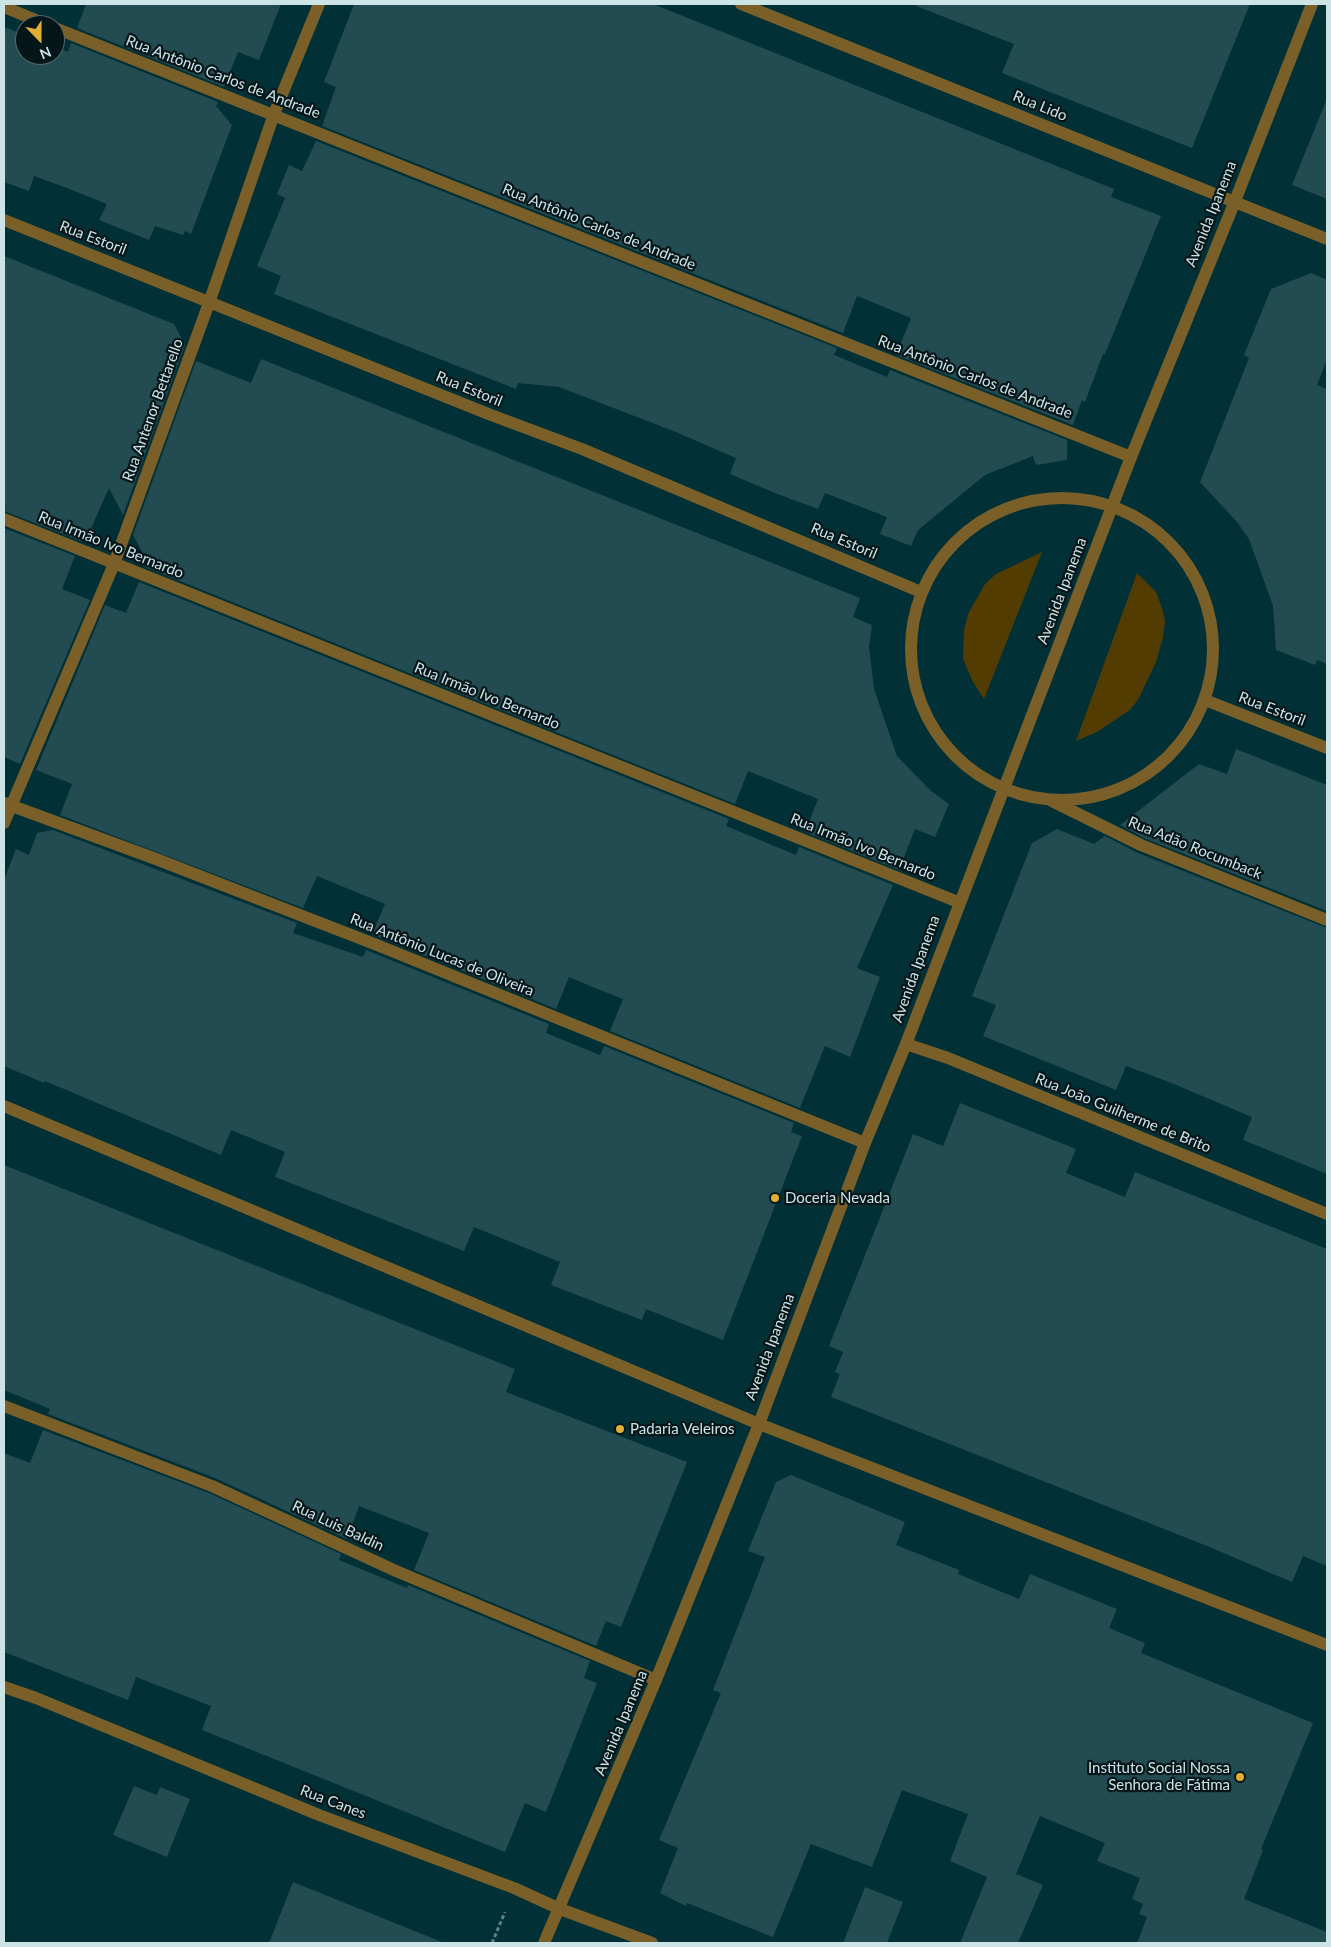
<!DOCTYPE html>
<html>
<head>
<meta charset="utf-8">
<style>
	body { margin:0 }
	#map { position:relative; width:1331px; height:1947px; overflow:hidden; background:#013137; font-family:Lato,sans-serif }
	canvas { display:block }
	.frame { position:absolute; inset:0; border:5px solid #cde4e7; pointer-events:none }
	.north { position:absolute; left:15px; top:15px; width:50px; height:50px; box-sizing:border-box; background:#051619; border:1px solid #55686b; border-radius:50%; rotate:158deg; font-size:14px; font-weight:700; line-height:20px; text-align:center; color:#cde4e7 }
	.north::after { content:''; display:block; margin:auto; width:18px; height:22px; background:#e3ae34; clip-path:polygon(50% 0,100% 100%,50% 72%,0 100%) }
</style>
</head>
<body>
<div id="map">
<canvas width="1331" height="1947"></canvas>
<div class="frame"></div>
<div class="north">N</div>
</div>
<script>
const c = document.querySelector('canvas').getContext('2d');
c.lineJoin = 'round';
function fillPath(path, color) { c.fillStyle = color; c.fill(path, 'evenodd'); }
const shape = rows => new Path2D(rows.map(r => 'M' + r).join(''));
function strokePath(path, color, width, dash) { c.strokeStyle = color; c.lineWidth = width; c.lineCap = dash ? 'butt' : 'round'; c.setLineDash(dash || []); c.stroke(path); }
function label(font, color, halo, rows, align = 'center') {
  c.font = font + ' Lato,sans-serif'; c.lineWidth = 4.5; c.setLineDash([]); c.textBaseline = 'middle'; c.strokeStyle = halo; c.fillStyle = color; for (const [text, x, y, turn = 0] of rows) {
    c.save(); c.translate(x, y); c.rotate((+turn || 0) * Math.PI / 180); c.textAlign = isNaN(turn) ? turn : align; if (halo) c.strokeText(text, 0, 0); c.fillText(text, 0, 0); c.restore();
  }
}
fillPath(shape([
	[1042,552,984,699,973,682,963,659,964,630,968,614,985,584,996,574],
	[1137,573,1156,592,1162,608,1165,621,1163,638,1156,662,1139,698,1130,710,1097,732,1076,741]
]), '#523c02');
fillPath(shape([
	[86,4,281,4,259,60,238,52,224,87,77,28],
	[354,4,653,4,1114,189,1111,197,1161,216,1105,354,1103,354,1085,402,1082,400,1073,425,896,355,911,318,857,296,843,333,322,126,336,87,324,82],
	[917,4,1250,4,1192,148,1002,73,1014,44,916,6],
	[4,27,25,35,25,55,55,55,55,47,68,52,71,43,218,102,216,106,232,125,191,234,185,231,183,235,155,226,149,240,99,220,107,204,64,187,34,176,29,191,4,182],
	[1326,101,1327,102,1327,199,1292,185],
	[316,141,837,348,834,355,887,377,890,370,1067,440,1067,460,1036,465,1033,456,985,475,918,530,911,546,880,534,887,517,825,493,818,509,775,493,730,474,736,458,676,432,559,387,518,383,516,389,274,294,281,276,257,266,285,198,277,194,289,165,302,171],
	[4,256,174,324,185,345,123,515,109,488,89,533,85,531,81,541,4,511],
	[1311,273,1327,280,1327,359,1317,385,1327,389,1327,664,1317,660,1315,665,1276,650,1273,606,1249,539,1237,522,1200,482,1249,358,1244,355,1271,289],
	[261,359,860,598,853,617,872,625,869,647,874,689,897,756,931,791,949,804,935,837,915,829,899,870,805,832,818,799,748,771,735,804,145,567,147,561,133,535,196,361,251,383],
	[4,528,75,556,62,589,90,600,20,764,4,757],
	[139,582,729,819,726,826,796,855,799,847,893,885,857,968,880,977,850,1057,825,1046,800,1108,610,1031,623,999,595,988,569,977,556,1009,372,934,385,904,317,876,303,908,60,815,72,784,36,770,105,605,126,613],
	[1236,749,1327,785,1327,911,1144,838,1120,825,1199,764,1227,774],
	[1057,829,1094,844,1105,836,1138,853,1327,928,1327,1174,1243,1140,1252,1117,1169,1082,1126,1066,1116,1090,983,1036,996,1005,972,996,1032,843],
	[53,830,297,923,293,933,363,957,366,950,549,1024,546,1033,600,1055,604,1046,794,1123,791,1132,802,1136,723,1340,646,1309,642,1320,551,1285,560,1262,474,1227,464,1251,275,1177,285,1152,231,1130,221,1155,45,1081,44,1083,4,1066,4,880,16,849,29,855,37,833],
	[960,1103,1076,1149,1066,1173,1125,1197,1135,1172,1327,1249,1327,1566,1303,1556,1292,1582,1207,1546,831,1397,840,1374,835,1372,843,1352,829,1346,913,1134,943,1146],
	[4,1165,515,1369,506,1392,687,1462,621,1627,606,1621,596,1646,414,1570,429,1533,359,1506,347,1539,215,1478,48,1414,50,1409,4,1390],
	[43,1430,209,1493,341,1554,339,1560,407,1588,408,1585,590,1661,584,1678,597,1683,546,1812,525,1803,505,1852,202,1730,211,1706,136,1677,128,1700,4,1652,4,1453,30,1463],
	[791,1475,905,1522,896,1545,959,1570,958,1574,1019,1599,1030,1574,1117,1609,1109,1628,1145,1643,1141,1653,1313,1723,1261,1849,1263,1850,1244,1899,1327,1932,1327,1943,1137,1943,1147,1917,1139,1914,1143,1904,1132,1899,1140,1878,1097,1861,1105,1843,1040,1816,1016,1874,1043,1885,1018,1943,960,1943,987,1877,950,1861,968,1814,902,1790,872,1867,811,1844,773,1937,687,1903,686,1906,660,1893,678,1848,659,1840,721,1693,713,1690,765,1557,748,1551,776,1482],
	[134,1786,157,1795,160,1787,190,1799,167,1857,113,1835],
	[293,1882,442,1942,442,1943,269,1943],
	[865,1887,903,1902,887,1943,843,1943]
]), '#224b52');
strokePath(shape([
	[492,1943,505,1912]
]), '#5e8287', 3, [4, 2.5]);
strokePath(shape([
	[741,4,1327,239],
	[4,7,48,25],
	[55,28,1131,457],
	[4,220,491,415,582,449,921,592],
	'911 649a151 151 0 1 1 302 0a151 151 0 1 1-302 0Z',
	[4,519,958,902],
	[1205,700,1327,748],
	[1052,801,1141,845,1327,920],
	[4,803,156,859,377,945,865,1143],
	[4,823,114,564,209,303,274,114,319,4],
	[906,1044,948,1058,1327,1214],
	[4,1106,759,1424],
	[4,1406,212,1486,396,1571,656,1680],
	[4,1687,36,1698,319,1815,514,1888,560,1909,652,1943]
]), '#7a6028', 12);
strokePath(shape([
	[759,1424,1327,1645],
	[544,1943,656,1680,759,1424,865,1143,906,1044,1131,457,1235,201,1312,4]
]), '#7a6028', 12);
for (const [x, y, r, color] of [
	[775,1198,5,"#e3ae34"],
	[620,1429,5,"#e3ae34"],
	[1240,1777,5,"#e3ae34"]
]) { const dot = new Path2D(); dot.arc(x, y, r, 0, 2 * Math.PI); c.fillStyle = color; c.fill(dot); strokePath(dot, '#051619', 2); }
label('15px', '#cde4e7', '#051619', [
	["Rua Antônio Carlos de Andrade",223,77,21],
	["Rua Lido",1040,106,22],
	["Avenida Ipanema",1211,214,-68],
	["Rua Antônio Carlos de Andrade",599,227,22],
	["Rua Estoril",93,238,21],
	["Rua Antônio Carlos de Andrade",975,377,21],
	["Rua Estoril",469,389,22],
	["Rua Antenor Bettarello",153,410,-70],
	["Rua Estoril",844,541,23],
	["Rua Irmão Ivo Bernardo",111,545,22],
	["Avenida Ipanema",1062,591,-69],
	["Rua Irmão Ivo Bernardo",487,696,22],
	["Rua Estoril",1272,709,21],
	["Rua Irmão Ivo Bernardo",863,847,22],
	["Rua Adão Rocumback",1195,848,22],
	["Rua Antônio Lucas de Oliveira",442,955,22],
	["Avenida Ipanema",916,969,-70],
	["Rua João Guilherme de Brito",1123,1113,22],
	["Avenida Ipanema",770,1347,-69],
	["Rua Luis Baldin",338,1526,25],
	["Avenida Ipanema",621,1723,-67],
	["Rua Canes",333,1802,21]
]);
label('15px', '#cde4e7', '#051619', [
	["Doceria Nevada",785,1198],
	["Padaria Veleiros",630,1429],
	["Instituto Social Nossa",1230,1768,"right"],
	["Senhora de Fátima",1230,1785,"right"]
], 'left');
</script>
</body>
</html>
